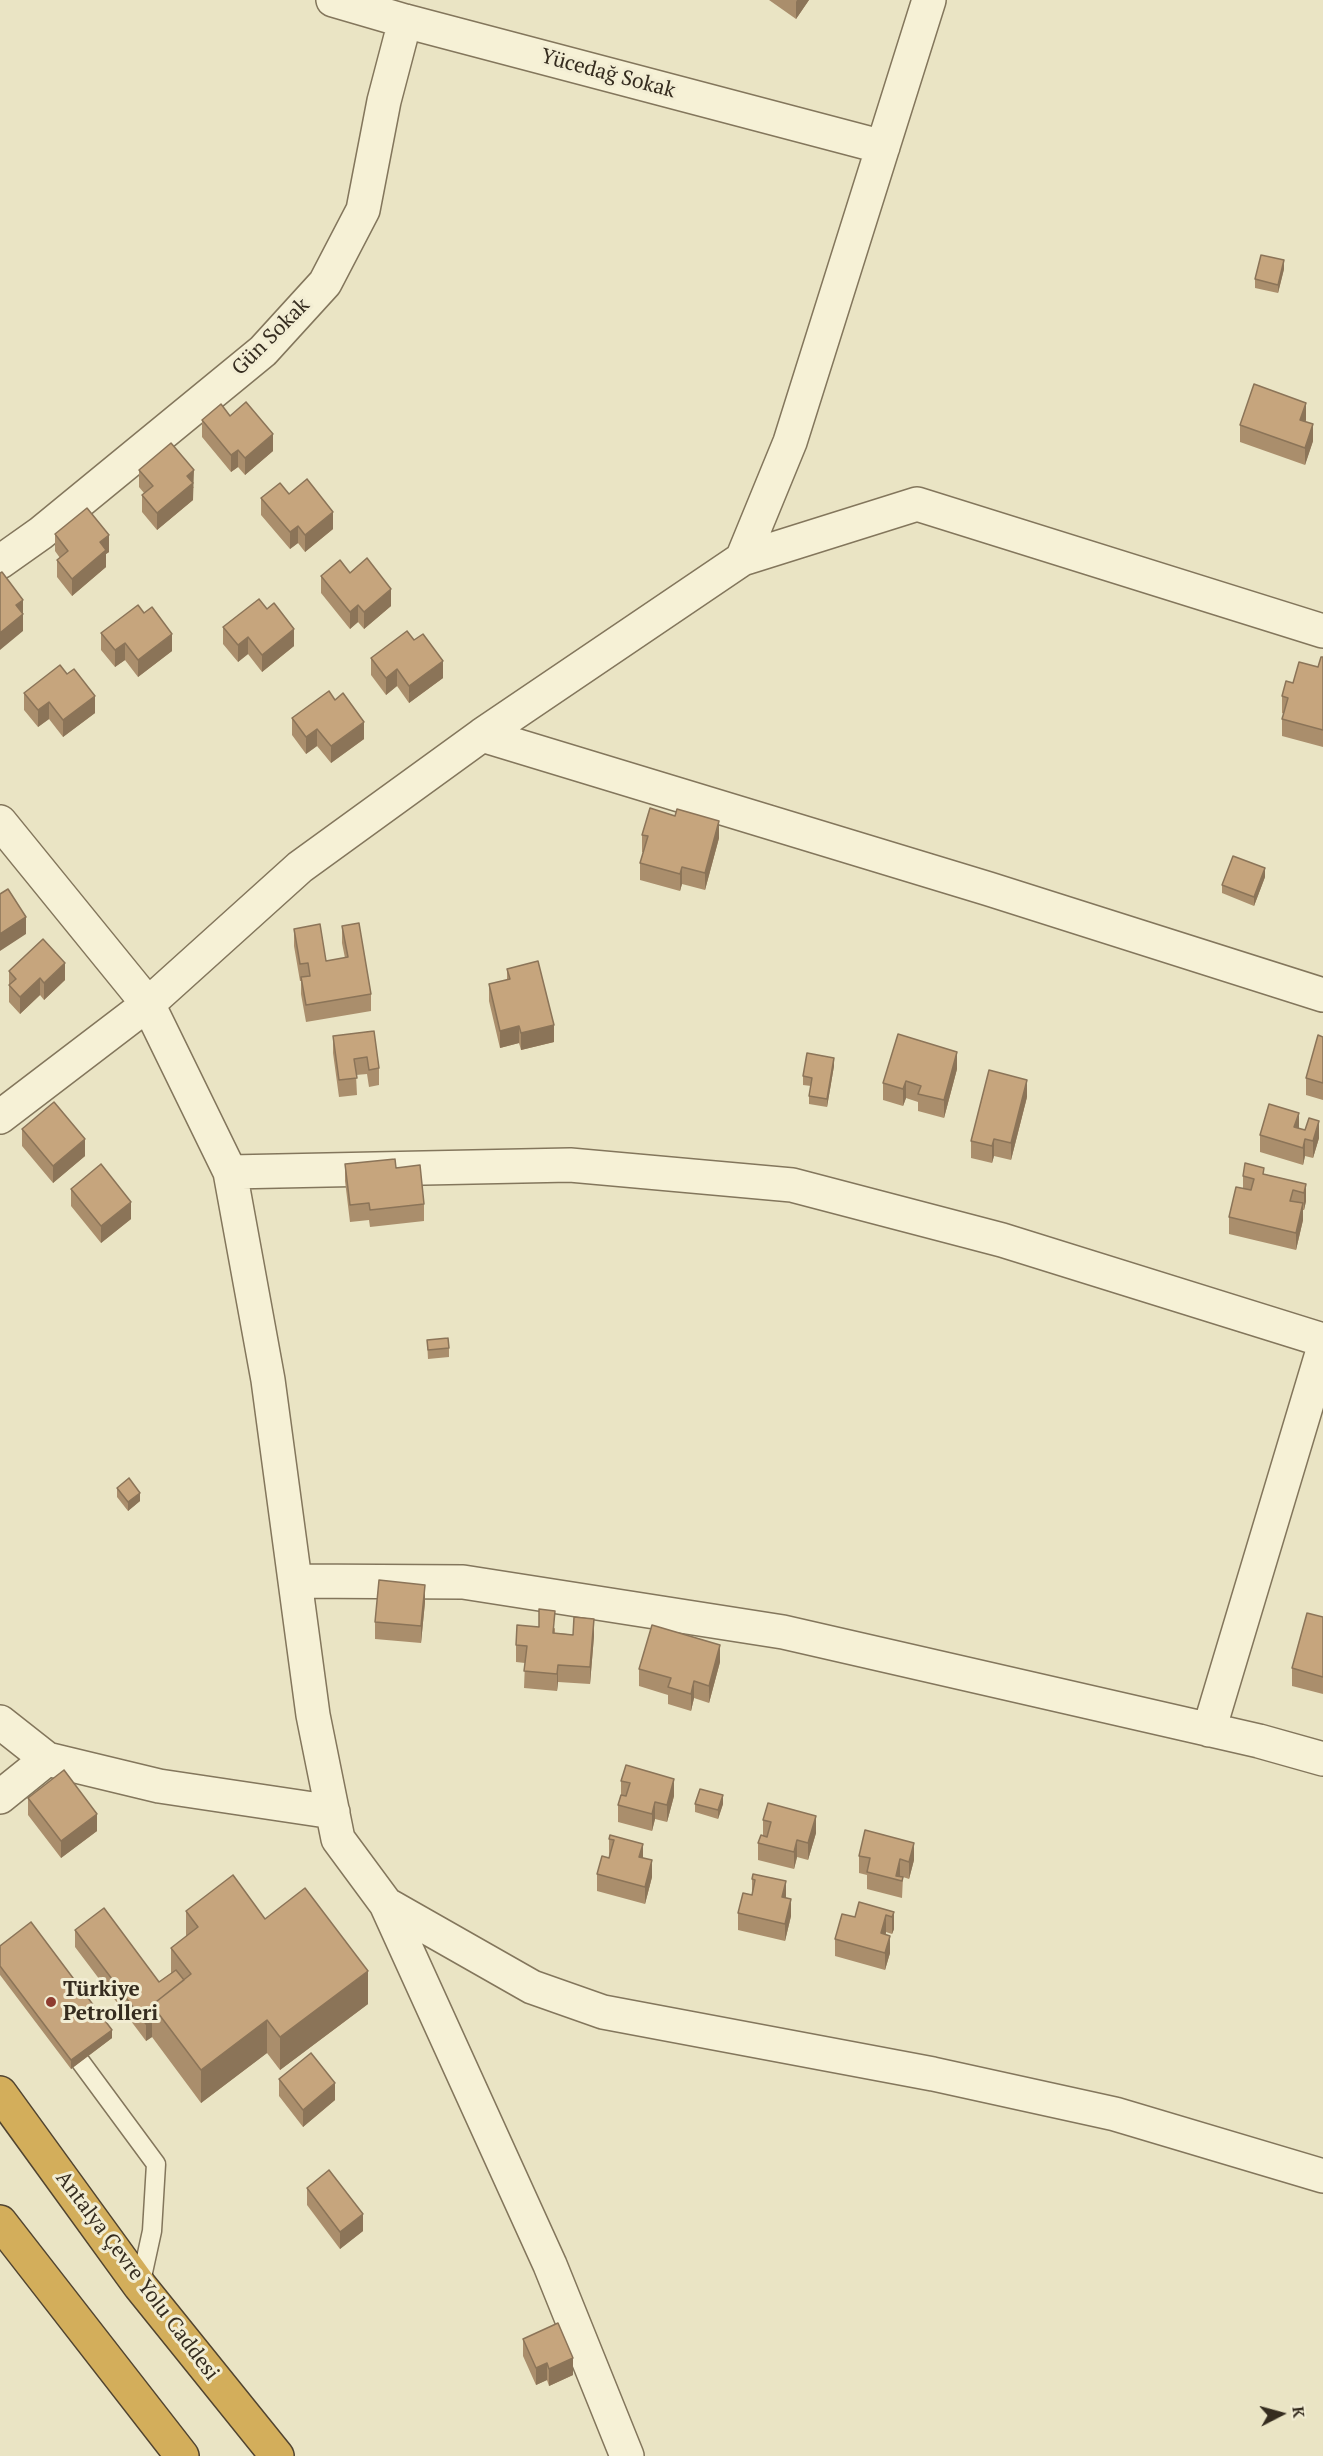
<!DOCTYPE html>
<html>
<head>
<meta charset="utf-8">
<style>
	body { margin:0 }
	#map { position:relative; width:1323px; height:2456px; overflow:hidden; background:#eae4c4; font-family:"PT Serif",serif }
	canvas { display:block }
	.north { position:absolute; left:1251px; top:2384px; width:60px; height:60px; -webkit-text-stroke:4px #f2edd3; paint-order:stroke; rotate:84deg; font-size:16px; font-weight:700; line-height:24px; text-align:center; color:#352c1f }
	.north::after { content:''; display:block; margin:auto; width:21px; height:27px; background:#352c1f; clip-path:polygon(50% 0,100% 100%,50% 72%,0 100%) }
</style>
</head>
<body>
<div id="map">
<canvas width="1323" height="2456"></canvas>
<div class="north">K</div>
</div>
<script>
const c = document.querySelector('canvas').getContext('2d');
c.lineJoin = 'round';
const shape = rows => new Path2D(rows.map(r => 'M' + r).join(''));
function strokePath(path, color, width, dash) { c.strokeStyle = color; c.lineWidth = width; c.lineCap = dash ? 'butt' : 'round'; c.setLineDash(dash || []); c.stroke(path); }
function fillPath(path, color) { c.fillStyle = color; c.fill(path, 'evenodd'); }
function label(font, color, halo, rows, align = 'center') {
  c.font = font + ' "PT Serif",serif'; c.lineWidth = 6; c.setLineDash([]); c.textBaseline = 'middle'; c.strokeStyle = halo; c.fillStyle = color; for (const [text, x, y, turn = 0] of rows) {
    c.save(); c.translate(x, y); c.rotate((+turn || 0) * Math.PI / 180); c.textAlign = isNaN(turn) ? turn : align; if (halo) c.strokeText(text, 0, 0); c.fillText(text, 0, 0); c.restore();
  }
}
const lane = shape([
	[66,2042,156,2164,152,2231,140,2286]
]);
const street = shape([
	[333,0,405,21,883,147],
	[742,559,917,504,1323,631],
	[0,562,41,533,263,351,325,283,363,210,384,101,405,21],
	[482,735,989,889,1323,995],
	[0,822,148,1004,230,1172,268,1380,313,1715,338,1839,386,1904,550,2265,627,2456],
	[0,1117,148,1004,300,867,482,735,742,559,790,442,929,0],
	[230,1172,570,1165,792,1185,1002,1240,1323,1340],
	[295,1581,463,1582,783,1632,1259,1741,1323,1759],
	[0,1722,47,1759,159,1786,333,1812],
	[1209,1730,1323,1350],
	[0,1797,47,1759],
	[386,1904,532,1987,603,2012,933,2074,1115,2114,1323,2176]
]);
const highway = shape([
	[0,2093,140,2286,277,2456],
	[0,2222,182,2456]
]);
strokePath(lane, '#83765c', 21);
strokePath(street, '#83765c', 36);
strokePath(highway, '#514430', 36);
strokePath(lane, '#f6f1d6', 18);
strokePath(street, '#f6f1d6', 33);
strokePath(highway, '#d3ae5b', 33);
fillPath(shape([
	[769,0,809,0,796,19],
	[1284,269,1278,293,1255,288,1255,279],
	[230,416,273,451,245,475,238,467,231,472,202,437,202,420],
	[1306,420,1305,422,1313,441,1305,465,1240,442,1240,425],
	[139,470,194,487,193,488,193,500,157,530,142,512,142,495,144,493,139,487],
	[289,494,333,529,305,552,298,543,290,549,261,515,261,498],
	[55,534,109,552,106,554,106,567,72,596,57,577,57,560,60,558,55,551],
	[350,573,391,606,364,629,358,622,350,629,321,593,321,576],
	[223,627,294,646,262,672,248,654,238,662,223,644],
	[101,633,172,651,138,677,125,660,115,667,101,650],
	[1323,657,1323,747,1282,736,1282,719,1284,714,1282,713,1282,696,1293,683,1318,667],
	[371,658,443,678,409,703,397,686,386,695,371,675],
	[24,693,95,713,63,737,49,719,38,727,24,710],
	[292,718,364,739,331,763,317,746,306,754,292,735],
	[642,835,719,838,705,890,682,884,680,891,640,880,640,863,643,852,642,852],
	[1265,877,1254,906,1222,893,1222,885],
	[342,926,371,994,371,1011,306,1022,301,994,301,981,300,981,294,946,294,929,326,961,345,958,342,943],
	[507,969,554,1042,521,1050,519,1043,500,1048,489,1001,489,984,507,980],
	[9,971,65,980,44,1000,40,995,20,1014,9,1002],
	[374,1031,379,1068,379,1085,369,1087,367,1074,356,1075,357,1095,339,1097,333,1053,333,1036],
	[1323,1037,1323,1100,1306,1095,1306,1078],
	[834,1066,827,1107,809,1104,809,1096,811,1086,803,1085,803,1076],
	[957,1069,944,1118,918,1111,918,1102,906,1098,903,1106,883,1100,883,1083],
	[1027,1097,1011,1160,994,1156,992,1163,971,1158,971,1141],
	[1299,1128,1319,1138,1313,1158,1305,1156,1303,1165,1260,1152,1260,1135],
	[22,1129,85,1156,53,1183,22,1146],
	[345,1164,396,1168,424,1204,424,1221,370,1227,369,1220,350,1222,345,1181],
	[1264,1174,1306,1184,1306,1201,1304,1210,1303,1210,1303,1220,1296,1250,1229,1234,1229,1217,1243,1188,1243,1176],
	[71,1189,131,1219,101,1243,71,1206],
	[427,1340,449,1348,449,1357,428,1359],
	[117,1488,140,1501,128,1511,117,1497],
	[425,1602,421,1643,375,1639,375,1622],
	[1323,1617,1323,1694,1292,1686,1292,1668],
	[555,1628,555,1633,594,1636,590,1684,558,1682,557,1691,524,1688,525,1663,516,1662,516,1645],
	[720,1662,709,1703,694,1698,691,1711,668,1704,668,1695,639,1686,639,1669],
	[621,1781,674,1796,667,1822,655,1819,652,1831,618,1822,618,1805,621,1795],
	[28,1798,97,1831,61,1858,28,1815],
	[695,1804,723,1804,718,1819,695,1812],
	[763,1820,816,1833,808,1860,797,1857,794,1869,758,1860,758,1843,763,1836],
	[610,1835,643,1858,652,1877,645,1904,597,1891,597,1874,610,1856,609,1856,609,1839],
	[859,1856,914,1860,909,1879,900,1876,903,1877,902,1898,867,1889,867,1875,859,1873],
	[753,1874,791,1916,785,1941,738,1930,738,1913,752,1895,752,1879],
	[186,1911,265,1919,368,2004,280,2070,267,2053,201,2103,152,2037,146,2041,75,1947,75,1930,159,1982,171,1973,171,1948,186,1937],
	[894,1912,894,1929,892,1934,886,1932,886,1935,890,1953,885,1970,835,1956,835,1939,855,1917],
	[0,1946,112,2038,71,2069,0,1975],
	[279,2079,335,2100,303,2127,279,2096],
	[307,2188,363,2231,340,2249,307,2205],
	[523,2339,573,2375,549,2386,547,2380,536,2385,523,2356]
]), '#aa8e6c');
fillPath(shape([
	[797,0,809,0,796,19,796,2],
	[1284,260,1284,269,1278,293,1278,285],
	[1306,403,1306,420,1300,437,1300,420],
	[1313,424,1313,441,1305,465,1305,448],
	[273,434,273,451,245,475,245,458],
	[238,450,238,467,231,472,231,455],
	[194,470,193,500,157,530,157,513,187,476],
	[333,512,333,529,305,552,305,535],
	[298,526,298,543,290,549,290,532],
	[109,535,109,552,106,554,106,567,72,596,72,579,100,542],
	[391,589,391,606,364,629,364,612],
	[23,600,23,631,0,650,0,633,16,605],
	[358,605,358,622,350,629,350,612],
	[294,629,294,646,262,672,262,655],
	[172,634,172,651,138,677,138,660],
	[248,637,248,654,238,662,238,645],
	[125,643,125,660,115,667,115,650],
	[443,661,443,678,409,703,409,686],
	[397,669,397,686,386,695,386,678],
	[95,696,95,713,63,737,63,720],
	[49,702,49,719,38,727,38,710],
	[364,722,364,739,331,763,331,746],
	[317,729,317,746,306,754,306,737],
	[719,821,719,838,705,890,705,873],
	[682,867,682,884,680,891,680,874],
	[1265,868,1265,877,1254,906,1254,897],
	[26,917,26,934,0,951,0,934],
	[65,963,65,980,44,1000,44,983],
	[40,978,40,995,20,1014,20,997],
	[554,1025,554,1042,521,1050,521,1033],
	[519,1026,519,1043,500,1048,500,1031],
	[957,1052,957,1069,944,1118,944,1100],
	[834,1058,834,1066,827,1107,827,1099],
	[1027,1080,1027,1097,1011,1160,1011,1143],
	[906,1081,906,1098,903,1106,903,1089],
	[1299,1113,1299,1130,1294,1127],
	[1319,1121,1319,1138,1313,1158,1313,1141],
	[85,1139,85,1156,53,1183,53,1166],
	[994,1139,994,1156,992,1163,992,1146],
	[1305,1139,1305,1156,1303,1165,1303,1148],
	[1306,1184,1306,1201,1304,1210,1304,1193],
	[131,1202,131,1219,101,1243,101,1226],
	[1303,1203,1303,1220,1296,1250,1296,1233],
	[140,1493,140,1501,128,1511,128,1502],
	[425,1585,425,1602,421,1643,421,1626],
	[594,1619,594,1636,590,1684,590,1667],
	[720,1645,720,1662,709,1703,709,1686],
	[558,1665,558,1682,557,1691,557,1674],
	[694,1681,694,1698,691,1711,691,1694],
	[674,1779,674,1796,667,1822,667,1805],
	[723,1795,723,1804,718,1819,718,1810],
	[655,1802,655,1819,652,1831,652,1814],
	[97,1814,97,1831,61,1858,61,1841],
	[816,1816,816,1833,808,1860,808,1843],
	[797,1840,797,1857,794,1869,794,1852],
	[914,1843,914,1860,909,1879,909,1862],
	[643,1844,643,1861,639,1857],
	[900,1859,900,1876,896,1876],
	[652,1860,652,1877,645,1904,645,1887],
	[786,1881,786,1898,782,1897],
	[791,1899,791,1916,785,1941,785,1924],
	[894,1912,894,1929,892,1934,892,1917],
	[886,1915,886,1932,881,1950,881,1933],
	[890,1936,890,1953,885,1970,885,1953],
	[368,1971,368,2004,280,2070,280,2037],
	[152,2020,152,2037,146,2041,146,2024],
	[267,2020,267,2053,201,2103,201,2070],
	[112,2030,112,2038,71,2069,71,2060],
	[335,2083,335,2100,303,2127,303,2110],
	[363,2214,363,2231,340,2249,340,2232],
	[573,2358,573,2375,549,2386,549,2369],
	[547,2363,547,2380,536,2385,536,2368]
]), '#8b7458');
const building = shape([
	[1261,255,1284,260,1278,285,1255,279,1261,255],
	[1254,384,1306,403,1300,420,1313,424,1305,448,1240,425,1254,384],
	[246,402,273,434,245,458,238,450,231,455,202,420,221,404,230,416,246,402],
	[171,443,194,470,187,476,193,483,157,513,142,495,153,486,139,470,171,443],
	[307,479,333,512,305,535,298,526,290,532,261,498,280,483,289,494,307,479],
	[87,508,109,535,100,542,106,550,72,579,57,560,68,551,55,534,87,508],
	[367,558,391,589,364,612,358,605,350,612,321,576,340,560,350,573,367,558],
	[2,572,23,600,16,605,23,614,0,633,0,573,2,572],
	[259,599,267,609,274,603,294,629,262,655,248,637,238,645,223,627,259,599],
	[138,605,144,613,152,607,172,634,138,660,125,643,115,650,101,633,138,605],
	[407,631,414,640,423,634,443,661,409,686,397,669,386,678,371,658,407,631],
	[1321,657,1323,657,1323,730,1282,719,1288,698,1282,696,1286,681,1293,683,1299,662,1318,667,1321,657],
	[60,665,67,674,74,669,95,696,63,720,49,702,38,710,24,693,60,665],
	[329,691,335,700,343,693,364,722,331,746,317,729,306,737,292,718,329,691],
	[650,808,675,816,677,809,719,821,705,873,682,867,680,874,640,863,648,836,642,835,650,808],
	[1233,856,1265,868,1254,897,1222,885,1233,856],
	[8,889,26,917,0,934,0,894,8,889],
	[359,923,371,994,306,1005,301,977,310,976,308,963,300,964,294,929,320,924,326,961,348,957,342,926,359,923],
	[43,939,65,963,44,983,40,978,20,997,9,985,16,979,9,971,43,939],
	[538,961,554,1025,521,1033,519,1026,500,1031,489,984,510,979,507,969,538,961],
	[374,1031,379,1068,369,1070,367,1057,354,1059,357,1078,339,1080,333,1036,374,1031],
	[898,1034,957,1052,944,1100,918,1094,921,1086,906,1081,903,1089,883,1083,898,1034],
	[1318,1035,1323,1037,1323,1083,1306,1078,1318,1035],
	[807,1053,834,1058,827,1099,809,1096,812,1078,803,1076,807,1053],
	[989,1070,1027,1080,1011,1143,994,1139,992,1146,971,1141,989,1070],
	[54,1102,85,1139,53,1166,22,1129,54,1102],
	[1269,1104,1299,1113,1294,1127,1305,1130,1309,1118,1319,1121,1313,1141,1305,1139,1303,1148,1260,1135,1269,1104],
	[395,1159,396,1168,420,1165,424,1204,370,1210,369,1203,350,1205,345,1164,395,1159],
	[1245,1163,1264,1168,1263,1174,1306,1184,1304,1193,1293,1190,1290,1201,1303,1203,1296,1233,1229,1217,1236,1187,1251,1190,1254,1179,1243,1176,1245,1163],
	[101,1164,131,1202,101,1226,71,1189,101,1164],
	[448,1338,449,1348,428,1350,427,1340,448,1338],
	[129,1478,140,1493,128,1502,117,1488,129,1478],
	[379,1580,425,1585,421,1626,375,1622,379,1580],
	[539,1609,555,1611,553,1633,573,1635,574,1617,594,1619,590,1667,558,1665,557,1674,524,1671,527,1646,516,1645,517,1625,539,1627,539,1609],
	[1307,1613,1323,1617,1323,1677,1292,1668,1307,1613],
	[652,1625,720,1645,709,1686,694,1681,691,1694,668,1687,671,1678,639,1669,652,1625],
	[626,1765,674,1779,667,1805,655,1802,652,1814,618,1805,621,1795,626,1796,630,1783,621,1781,626,1765],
	[64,1770,97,1814,61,1841,28,1798,64,1770],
	[700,1789,723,1795,718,1810,695,1804,700,1789],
	[768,1803,816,1816,808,1843,797,1840,794,1852,758,1843,761,1835,767,1837,771,1822,763,1820,768,1803],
	[865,1830,914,1843,909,1862,900,1859,896,1876,903,1877,902,1881,867,1872,870,1858,859,1856,865,1830],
	[610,1835,643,1844,639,1857,652,1860,645,1887,597,1874,602,1856,609,1858,614,1840,609,1839,610,1835],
	[753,1874,786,1881,782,1897,791,1899,785,1924,738,1913,743,1893,752,1895,755,1880,752,1879,753,1874],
	[233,1875,265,1919,305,1888,368,1971,280,2037,267,2020,201,2070,152,2005,191,1974,171,1948,198,1927,186,1911,233,1875],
	[859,1902,894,1912,892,1917,886,1915,881,1933,890,1936,885,1953,835,1939,842,1914,855,1917,859,1902],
	[104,1908,159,1982,176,1970,184,1980,152,2005,152,2020,146,2024,75,1930,104,1908],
	[31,1922,112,2030,71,2060,0,1966,0,1946,31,1922],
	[311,2053,335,2083,303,2110,279,2079,311,2053],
	[329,2170,363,2214,340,2232,307,2188,329,2170],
	[558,2323,573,2358,549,2369,547,2363,536,2368,523,2339,558,2323]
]);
fillPath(building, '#c6a57d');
strokePath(building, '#8b7458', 1.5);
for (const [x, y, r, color] of [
	[51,2002,6,"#8e3c30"]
]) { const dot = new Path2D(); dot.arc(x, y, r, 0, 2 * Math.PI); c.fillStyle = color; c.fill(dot); strokePath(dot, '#f2edd3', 2); }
label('21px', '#352c1f', '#f2edd3', [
	["Yücedağ Sokak",608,74,15],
	["Gün Sokak",271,337,-45],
	["Antalya Çevre Yolu Caddesi",137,2276,53]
]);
label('bold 21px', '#352c1f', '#f2edd3', [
	["Türkiye",63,1990],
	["Petrolleri",63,2014]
], 'left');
</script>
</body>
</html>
